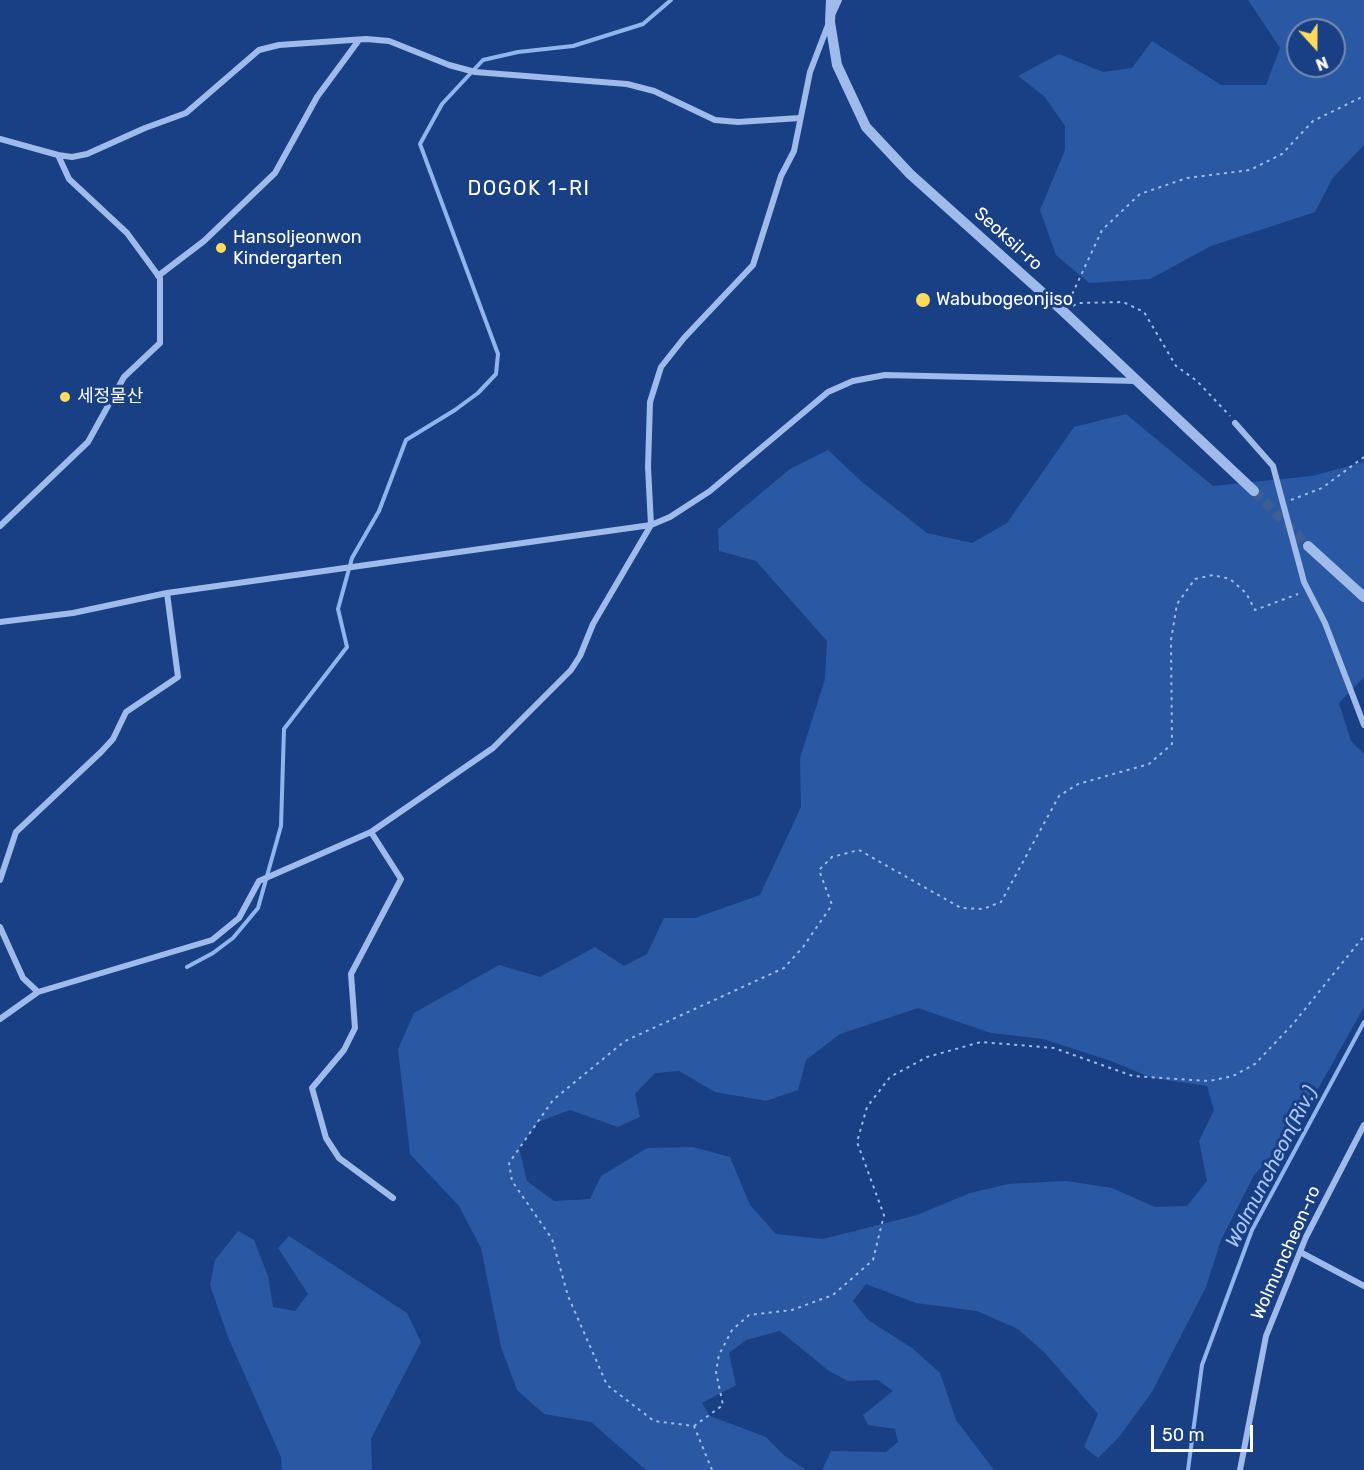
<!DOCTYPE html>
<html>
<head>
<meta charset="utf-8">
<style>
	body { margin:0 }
	#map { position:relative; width:1364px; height:1470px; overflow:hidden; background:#194084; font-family:Rubik,sans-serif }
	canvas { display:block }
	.north { position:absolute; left:1286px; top:18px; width:60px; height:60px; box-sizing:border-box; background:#194084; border:2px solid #758cb5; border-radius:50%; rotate:159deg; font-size:16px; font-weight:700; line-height:24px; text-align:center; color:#fff }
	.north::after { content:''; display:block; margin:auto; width:21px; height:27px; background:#ffdb59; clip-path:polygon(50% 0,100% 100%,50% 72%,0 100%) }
	.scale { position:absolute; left:1151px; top:1425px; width:102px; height:27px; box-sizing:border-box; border:3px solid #fff; border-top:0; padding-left:8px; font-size:18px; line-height:21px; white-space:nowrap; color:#fff; -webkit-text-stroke:4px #194084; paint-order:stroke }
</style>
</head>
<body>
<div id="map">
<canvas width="1364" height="1470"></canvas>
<div class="north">N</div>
<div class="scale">50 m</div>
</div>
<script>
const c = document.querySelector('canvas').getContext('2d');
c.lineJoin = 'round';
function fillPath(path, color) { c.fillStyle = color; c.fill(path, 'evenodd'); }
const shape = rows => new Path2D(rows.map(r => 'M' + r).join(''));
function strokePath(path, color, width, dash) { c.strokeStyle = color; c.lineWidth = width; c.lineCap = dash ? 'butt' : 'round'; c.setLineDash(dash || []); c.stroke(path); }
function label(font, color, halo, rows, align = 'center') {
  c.font = font + ' Rubik,"Noto Sans KR",sans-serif'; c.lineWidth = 6; c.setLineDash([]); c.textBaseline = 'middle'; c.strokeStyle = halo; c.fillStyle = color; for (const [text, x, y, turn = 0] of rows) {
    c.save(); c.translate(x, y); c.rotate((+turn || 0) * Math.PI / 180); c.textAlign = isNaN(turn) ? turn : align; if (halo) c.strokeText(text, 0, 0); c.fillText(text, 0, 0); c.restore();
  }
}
fillPath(shape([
	[1248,0,1364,0,1364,145,1332,179,1315,212,1211,246,1150,279,1089,283,1056,255,1040,210,1065,150,1065,126,1044,96,1018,76,1059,54,1103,72,1132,68,1152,41,1221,85,1266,85,1280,48],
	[1298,30,1334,30,1334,66,1298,66],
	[1126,414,1213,486,1312,476,1364,462,1364,677,1339,703,1351,741,1364,754,1364,1007,1295,1130,1254,1175,1221,1240,1206,1287,1152,1392,1119,1437,1098,1458,1084,1447,1098,1414,1045,1353,1018,1329,977,1311,916,1303,866,1284,853,1301,868,1320,912,1348,940,1373,956,1420,994,1470,822,1470,831,1451,886,1452,898,1442,895,1429,868,1425,863,1415,893,1391,878,1380,848,1381,829,1371,780,1331,746,1340,729,1353,736,1385,702,1403,710,1416,766,1437,785,1456,806,1470,646,1470,591,1422,544,1414,517,1390,501,1347,481,1248,459,1206,410,1154,398,1049,414,1013,499,965,540,977,595,947,624,966,647,954,664,918,695,918,760,895,801,807,800,758,825,679,827,641,756,561,719,551,718,529,790,469,828,450,862,482,927,533,972,543,1007,523,1074,427],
	[918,1008,991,1033,1043,1039,1111,1061,1152,1078,1207,1086,1214,1110,1199,1141,1207,1181,1187,1206,1155,1207,1112,1188,1067,1181,1008,1184,970,1193,917,1215,823,1239,776,1234,750,1205,730,1157,693,1147,647,1148,601,1176,590,1199,554,1201,527,1181,519,1148,538,1122,570,1110,618,1127,640,1117,635,1094,655,1073,679,1071,715,1092,766,1101,798,1090,806,1060,840,1034],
	[238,1231,254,1240,268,1276,273,1307,295,1311,308,1294,278,1248,289,1236,407,1313,421,1342,371,1439,372,1470,282,1470,281,1457,228,1337,210,1285,215,1260]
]), '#2b58a3');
strokePath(shape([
	[187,967,213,953,233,938,258,908,281,826,284,729,347,647,338,609,352,558,379,511,406,440,455,410,478,393,496,374,498,354,420,144,442,104,483,60,518,52,573,46,643,24,671,0],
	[1188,1470,1202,1365,1252,1230,1364,1022]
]), '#90b5ee', 4);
strokePath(shape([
	[1254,491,1308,546]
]), '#3c5d96', 10, [10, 5]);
strokePath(shape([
	[1069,301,1102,230,1140,194,1187,178,1250,170,1282,154,1313,121,1364,96],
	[1073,306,1078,303,1123,302,1144,312,1176,366,1197,381,1230,416],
	[1291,500,1322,488,1364,457],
	[694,1426,723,1405,716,1372,719,1355,732,1330,749,1315,792,1310,833,1295,873,1260,884,1215,857,1142,867,1107,890,1077,927,1057,981,1042,1054,1048,1133,1076,1209,1081,1233,1076,1255,1064,1293,1024,1364,936],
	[712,1470,694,1426,654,1421,607,1385,568,1296,552,1239,512,1181,509,1163,553,1100,625,1041,784,968,803,947,832,905,819,870,832,857,859,850,961,908,983,909,1001,902,1059,796,1078,784,1149,764,1172,744,1171,640,1177,604,1195,579,1213,575,1230,579,1246,593,1255,610,1298,594]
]), '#9ebbec', 2, [3, 4.5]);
strokePath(shape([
	[833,13,839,0],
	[0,139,58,155,72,157,87,154,145,128,186,113,259,50,279,45,366,39,389,41,449,65,475,72,627,84,654,91,715,120,738,122,800,118],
	[158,276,204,241,275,173,317,97,359,40],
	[1235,423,1273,466,1304,582,1325,623,1364,725],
	[0,526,88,442,124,377,160,343,160,278,127,233,69,179,58,155],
	[0,622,73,613,167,593,651,525,670,517,710,491,828,392,853,381,885,375,1137,381],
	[371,832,401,879,351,974,355,1028,344,1050,312,1088,326,1138,339,1158,393,1198],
	[0,880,16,832,101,752,113,739,126,712,178,677,167,593],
	[0,927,23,978,38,992,212,940,239,918,259,881,371,832,493,748,571,670,580,656,593,624,651,525,648,467,650,402,661,367,684,338,753,265,781,176,794,151,810,72,828,25],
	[0,1019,38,992],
	[1300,1252,1364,1286],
	[1240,1470,1266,1336,1306,1237,1364,1125]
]), '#9ebbec', 6);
strokePath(shape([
	[831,0,830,22,837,65,866,127,910,174,1064,312,1254,491],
	[1308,546,1364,597]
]), '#9ebbec', 10);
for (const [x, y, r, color] of [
	[221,248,6,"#ffdb59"],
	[923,300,8,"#ffdb59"],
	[65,397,6,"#ffdb59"]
]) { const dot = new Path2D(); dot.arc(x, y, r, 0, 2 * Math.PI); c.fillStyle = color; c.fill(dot); strokePath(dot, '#194084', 2); }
label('18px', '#fff', '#194084', [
	["Hansoljeonwon",233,238],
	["Kindergarten",233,259],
	["Wabubogeonjiso",936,300],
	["세정물산",77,397]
], 'left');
label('18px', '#fff', '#194084', [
	["Seoksil-ro",1008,239,42],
	["Wolmuncheon-ro",1286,1253,-66]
]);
c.letterSpacing = '1.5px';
label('20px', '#fff', '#194084', [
	["DOGOK 1-RI",529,189]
]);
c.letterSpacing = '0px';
label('italic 20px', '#a9c6f4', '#194084', [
	["Wolmuncheon(Riv.)",1272,1167,-63]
]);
</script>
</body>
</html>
